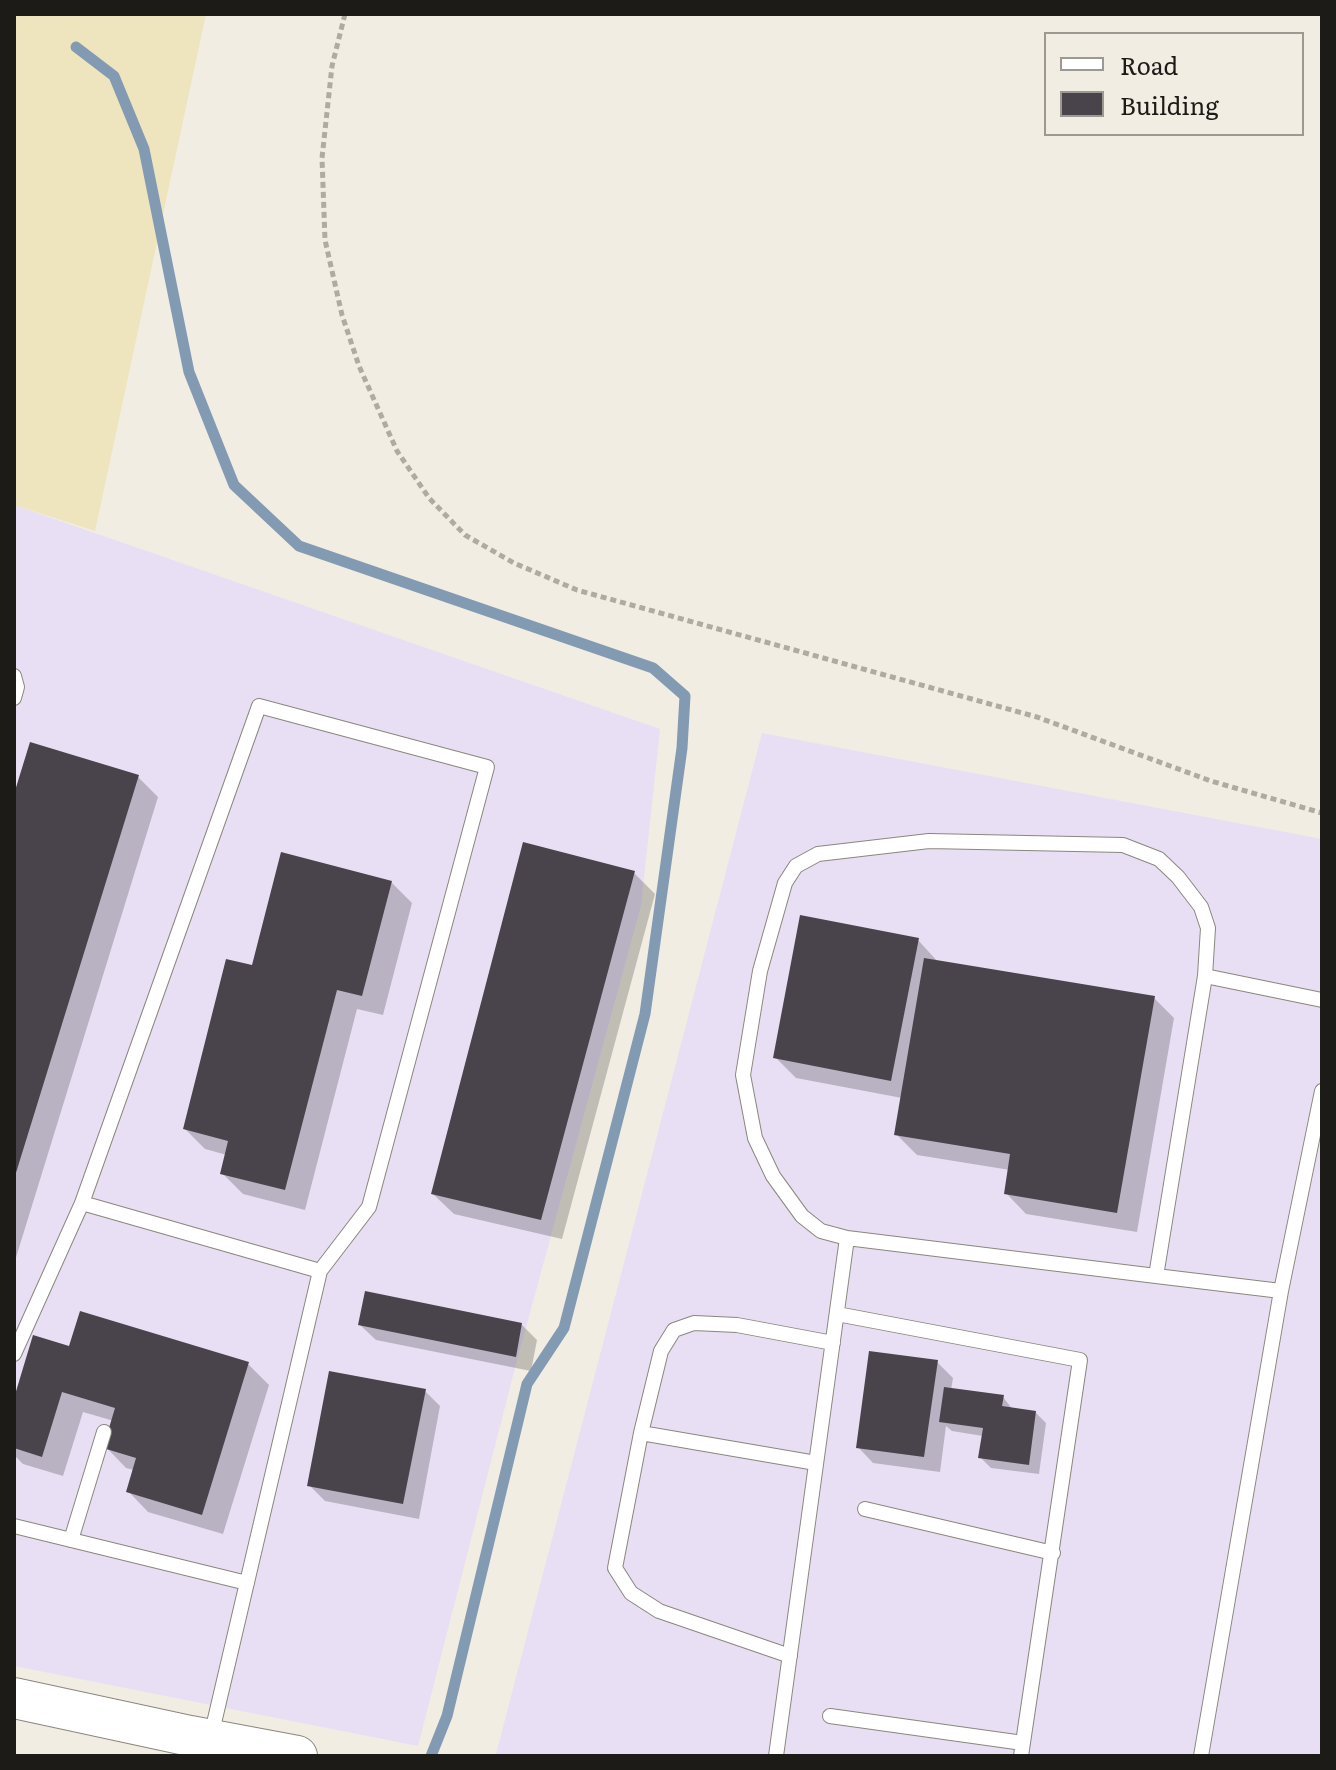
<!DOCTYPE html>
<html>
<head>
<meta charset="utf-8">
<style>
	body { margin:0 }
	#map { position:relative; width:1336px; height:1770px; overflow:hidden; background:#f1ede3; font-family:Literata,serif }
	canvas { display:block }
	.frame { position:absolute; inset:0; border:16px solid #1d1b18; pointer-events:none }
	.legend { position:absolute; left:1044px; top:32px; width:260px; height:104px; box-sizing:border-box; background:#f1ede3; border:2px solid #9c9992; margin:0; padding:10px 14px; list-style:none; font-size:24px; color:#1d1b18 }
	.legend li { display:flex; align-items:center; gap:16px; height:40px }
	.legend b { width:40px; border:2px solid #9c9992 }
</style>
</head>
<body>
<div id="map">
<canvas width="1336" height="1770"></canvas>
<div class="frame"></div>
<ul class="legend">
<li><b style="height:10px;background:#fff"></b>Road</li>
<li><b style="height:22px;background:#49444b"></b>Building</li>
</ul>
</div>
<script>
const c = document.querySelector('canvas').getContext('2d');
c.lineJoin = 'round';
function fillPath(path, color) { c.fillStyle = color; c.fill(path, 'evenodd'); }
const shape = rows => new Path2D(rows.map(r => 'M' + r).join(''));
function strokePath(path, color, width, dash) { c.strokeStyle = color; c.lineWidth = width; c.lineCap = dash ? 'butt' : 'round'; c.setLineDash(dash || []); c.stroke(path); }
fillPath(shape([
	[14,505,660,729,641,906,516,1364,418,1746,14,1666],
	[762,733,1322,839,1322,1756,496,1754]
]), '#e8dff4');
fillPath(shape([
	[14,14,206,14,95,531,14,505]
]), '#eee4be');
fillPath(shape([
	[31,744,138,777,158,797,14,1264,14,801],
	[634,873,655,894,562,1239,454,1214,433,1194],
	[391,882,412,903,383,1015,357,1009,305,1210,243,1194,222,1173,227,1155,205,1149,185,1129,253,968],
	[918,940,938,962,1154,998,1174,1018,1137,1232,1026,1214,1006,1193,1010,1170,917,1155,896,1134,902,1098,796,1078,775,1057],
	[360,1325,522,1325,537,1340,531,1371,376,1340],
	[71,1349,248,1364,269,1385,223,1534,148,1512,128,1491,134,1470,126,1468,106,1447,114,1421,83,1412,63,1476,23,1464,14,1455,14,1404],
	[937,1362,953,1378,951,1390,1003,1397,1013,1410,1035,1412,1046,1423,1039,1474,991,1468,980,1457,983,1436,952,1431,946,1426,940,1472,873,1463,858,1447],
	[425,1391,440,1406,419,1519,325,1501,309,1485]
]), '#0003');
strokePath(shape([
	[76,47,114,76,144,149,189,372,234,485,299,546,653,668,685,696,682,748,645,1014,564,1328,527,1384,447,1716,431,1756]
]), '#829bb2', 11);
fillPath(shape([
	[30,742,139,775,15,1176,14,794],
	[523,842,635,871,541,1220,431,1194],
	[281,852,392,881,362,996,337,990,285,1190,220,1174,228,1141,183,1129,226,959,252,965],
	[800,915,919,938,891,1081,773,1058],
	[924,958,1155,996,1117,1213,1004,1194,1010,1154,894,1135],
	[365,1291,522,1323,516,1357,358,1325],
	[80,1311,249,1362,202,1515,126,1492,136,1458,103,1448,115,1408,62,1392,42,1457,14,1448,14,1398,33,1335,69,1346],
	[869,1351,938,1360,924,1457,856,1448],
	[329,1371,426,1389,403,1504,307,1486],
	[944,1387,1004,1395,1002,1406,1036,1411,1029,1465,978,1458,983,1428,939,1422]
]), '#49444b');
const lane = shape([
	[14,676,17,687,14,698],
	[929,841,1123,845,1159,859,1178,877,1201,907,1208,928,1205,976,1156,1276,847,1238,821,1231,802,1216,773,1176,755,1138,743,1075,760,971,785,883,796,866,818,854,929,841],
	[1205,976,1322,1000],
	[82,1203,259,706,487,767,369,1207,320,1271],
	[1156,1276,1281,1291,1201,1756],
	[1281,1291,1322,1091],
	[837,1314,1080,1360,1021,1756],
	[14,1354,82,1203,320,1271,211,1736],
	[641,1433,816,1463],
	[865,1509,1053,1553],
	[14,1526,247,1583],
	[71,1540,104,1432],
	[790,1656,659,1611,631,1593,615,1568,641,1433,661,1351,674,1330,694,1323,737,1325,833,1343],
	[830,1716,1023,1743],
	[776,1756,847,1238]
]);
const secondary = shape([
	[14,1698,190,1736,297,1756]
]);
strokePath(lane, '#8a877d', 16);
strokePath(secondary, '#8a877d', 42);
strokePath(shape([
	[345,14,332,66,322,158,325,240,342,315,359,366,397,451,429,498,465,535,514,563,577,590,1037,717,1211,781,1322,813]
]), '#aeaba3', 5, [6, 4]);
strokePath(lane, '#fff', 14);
strokePath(secondary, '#fff', 40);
</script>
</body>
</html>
